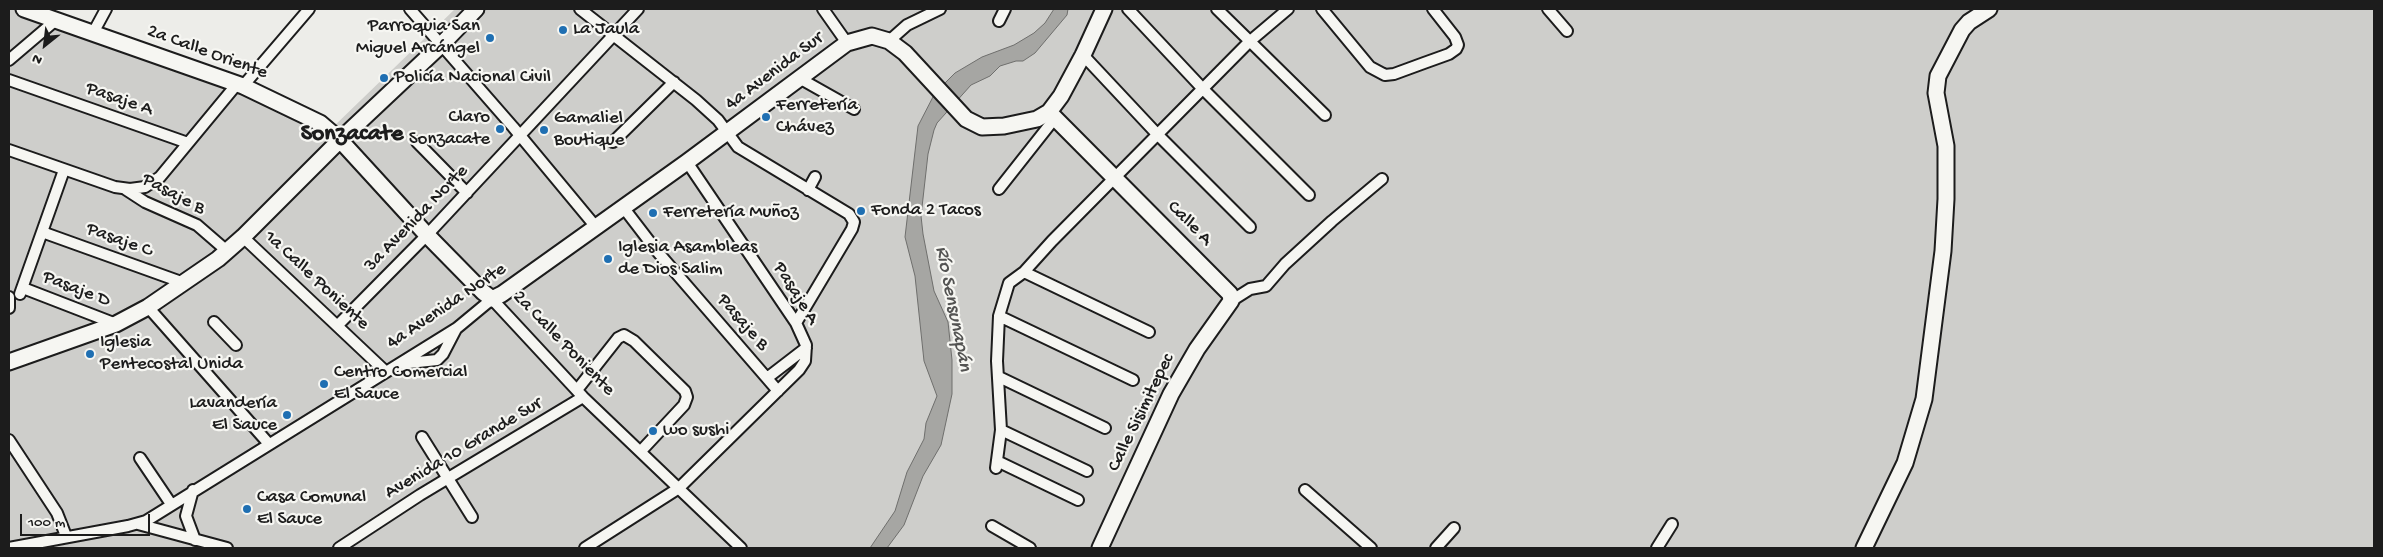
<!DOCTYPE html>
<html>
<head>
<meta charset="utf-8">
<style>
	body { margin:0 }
	#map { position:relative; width:2383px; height:557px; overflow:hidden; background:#edede9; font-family:"Gochi Hand",sans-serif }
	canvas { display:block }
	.frame { position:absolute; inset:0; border:10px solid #1c1c1c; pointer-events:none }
	.north { position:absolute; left:20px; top:20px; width:50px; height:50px; -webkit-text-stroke:4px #f6f6f2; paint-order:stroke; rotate:209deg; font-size:14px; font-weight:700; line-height:20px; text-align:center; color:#1c1c1c }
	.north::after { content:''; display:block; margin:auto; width:18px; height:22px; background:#1c1c1c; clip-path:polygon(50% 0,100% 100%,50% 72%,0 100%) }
	.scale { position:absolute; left:20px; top:514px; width:130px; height:22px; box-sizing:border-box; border:2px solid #1c1c1c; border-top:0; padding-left:6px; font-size:15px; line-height:18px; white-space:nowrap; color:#1c1c1c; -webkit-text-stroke:4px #f6f6f2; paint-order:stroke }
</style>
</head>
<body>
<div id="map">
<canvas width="2383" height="557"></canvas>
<div class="frame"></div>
<div class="north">N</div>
<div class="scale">100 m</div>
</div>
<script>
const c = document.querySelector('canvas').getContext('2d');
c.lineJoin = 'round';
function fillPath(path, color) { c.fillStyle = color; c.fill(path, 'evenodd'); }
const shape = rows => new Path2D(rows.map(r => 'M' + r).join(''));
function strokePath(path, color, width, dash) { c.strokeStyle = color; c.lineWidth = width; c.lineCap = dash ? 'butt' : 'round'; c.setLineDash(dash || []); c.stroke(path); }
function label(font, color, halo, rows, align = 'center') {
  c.font = font + ' "Gochi Hand",sans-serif'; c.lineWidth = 4.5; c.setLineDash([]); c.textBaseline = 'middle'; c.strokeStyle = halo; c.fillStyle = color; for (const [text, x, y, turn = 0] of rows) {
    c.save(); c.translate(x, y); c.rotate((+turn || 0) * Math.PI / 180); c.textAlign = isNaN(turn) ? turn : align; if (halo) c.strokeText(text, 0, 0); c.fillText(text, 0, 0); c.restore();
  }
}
fillPath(shape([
	[9,9,18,9,331,129,455,9,2374,9,2374,548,9,548]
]), '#cececb');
const water = shape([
	[1054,9,1068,9,1067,15,1035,53,1023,61,1016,61,1000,66,990,76,971,85,937,123,934,130,928,154,921,216,923,234,934,291,948,322,952,360,952,394,941,445,923,476,904,525,887,548,870,548,895,511,907,472,924,439,926,423,937,396,924,361,915,276,905,237,918,126,935,93,955,73,982,57,1014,45,1034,33,1045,23,1054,9]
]);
fillPath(water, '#a6a6a3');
strokePath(water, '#6f6f6d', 1);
const street = shape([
	[410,9,513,127,596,227],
	[580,9,696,100,718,120,738,147,849,214,854,222,852,229,796,323],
	[823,9,847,43],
	[1128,9,1203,89,1309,195],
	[1217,9,1325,115],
	[1322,9,1370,67,1385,75,1394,74,1424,63,1449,54,1456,49,1458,45,1455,37,1433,9],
	[1548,9,1567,31],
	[999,21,1005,9],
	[93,33,106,9],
	[889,41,907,25,940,9],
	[1083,55,1157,134,1250,227],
	[9,60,56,20],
	[799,78,854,109],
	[9,80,188,143],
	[243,86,309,9],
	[417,142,467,193],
	[613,142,674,82],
	[9,150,115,187,130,189,145,187,160,177,237,84],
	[125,189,145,202,197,225,227,251],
	[999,189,1055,118],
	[808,190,815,177],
	[623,207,656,250,778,391],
	[42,232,184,283],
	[243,237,386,372],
	[1024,272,1149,332],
	[23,288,116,324],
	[20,294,64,170],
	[9,297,9,308],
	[1231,301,1250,289,1266,286,1285,264,1332,221,1382,179],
	[148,307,269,444],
	[999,316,1133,380],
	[214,322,236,345],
	[338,325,427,235,638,9],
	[399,364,437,360,443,354,456,329],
	[999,377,1105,428],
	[767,378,806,348],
	[577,390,618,338,624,335,634,341,685,391,687,397,684,405,641,451],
	[1001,430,1087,471],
	[422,437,472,517],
	[9,440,57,513,66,536],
	[140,458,171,504],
	[997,461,1078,500],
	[996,468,1001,430,997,361,999,316,1009,283,1024,272,1052,241,1249,42,1288,9],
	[193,490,186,516,195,540],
	[1305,490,1371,548],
	[138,524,227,548],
	[992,526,1030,548],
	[9,548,128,526,146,521,457,328,492,299,583,397,741,548],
	[339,548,420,495,583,397],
	[585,548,679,488,799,370,805,361,806,345,796,323,687,162],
	[1436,548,1454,528],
	[1657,548,1672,524]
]);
const secondary = shape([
	[24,9,243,86,320,123,340,140,427,235,483,292,492,299,502,294,687,162,847,43,872,36,889,41,905,53,966,119,982,127,1004,126,1037,119,1049,112,1061,96,1083,55,1104,9],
	[1049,112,1230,294,1231,301,1197,349,1171,394,1100,548],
	[9,362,116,324,148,307,218,259,243,237,340,140,442,44,476,9],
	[1864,548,1905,463,1924,399,1943,251,1946,199,1946,146,1936,93,1938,76,1962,30,1969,22,1989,9]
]);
strokePath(street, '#1c1c1c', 14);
strokePath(secondary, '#1c1c1c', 19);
strokePath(street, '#f6f6f2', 10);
strokePath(secondary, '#f6f6f2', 15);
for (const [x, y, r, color] of [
	[563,30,5,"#1f6fb2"],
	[490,38,5,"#1f6fb2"],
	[384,78,5,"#1f6fb2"],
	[766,117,5,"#1f6fb2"],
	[500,129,5,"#1f6fb2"],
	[544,130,5,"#1f6fb2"],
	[861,211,5,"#1f6fb2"],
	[653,213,5,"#1f6fb2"],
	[608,259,5,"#1f6fb2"],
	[90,354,5,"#1f6fb2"],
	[324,384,5,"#1f6fb2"],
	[287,415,5,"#1f6fb2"],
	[653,431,5,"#1f6fb2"],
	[247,509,5,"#1f6fb2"]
]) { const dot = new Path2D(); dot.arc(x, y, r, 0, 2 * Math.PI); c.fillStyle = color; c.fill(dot); strokePath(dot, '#f6f6f2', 2); }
label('19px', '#1c1c1c', '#f6f6f2', [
	["Parroquia San",480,27,"right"],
	["Miguel Arcángel",480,49,"right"],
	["La Jaula",573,30],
	["Policía Nacional Civil",394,78],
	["Ferretería",776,106],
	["Chávez",776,128],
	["Claro",490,118,"right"],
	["Sonzacate",490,140,"right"],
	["Gamaliel",554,119],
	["Boutique",554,141],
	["Fonda 2 Tacos",871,211],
	["Ferretería Muñoz",663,213],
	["Iglesia Asambleas",618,248],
	["de Dios Salim",618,270],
	["Iglesia",100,343],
	["Pentecostal Unida",100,365],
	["Centro Comercial",334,373],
	["El Sauce",334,395],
	["Lavandería",277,404,"right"],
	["El Sauce",277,426,"right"],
	["wo sushi",663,431],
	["Casa Comunal",257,498],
	["El Sauce",257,520]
], 'left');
label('19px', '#1c1c1c', '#f6f6f2', [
	["2a Calle Oriente",207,53,20],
	["4a Avenida Sur",775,72,-37],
	["Pasaje A",119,100,19],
	["Pasaje B",173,195,28],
	["3a Avenida Norte",417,219,-46],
	["Calle A",1189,224,45],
	["Pasaje C",119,241,20],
	["1a Calle Poniente",316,281,43],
	["Pasaje D",76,290,21],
	["Pasaje A",795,294,58],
	["4a Avenida Norte",447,307,-34],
	["Pasaje B",742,323,49],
	["2a Calle Poniente",563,344,46],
	["Calle Sisimitepec",1142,413,-64],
	["Avenida 10 Grande Sur",464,449,-31]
]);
label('italic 20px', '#535352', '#f6f6f2', [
	["Río Sensunapán",952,309,79]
]);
label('bold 24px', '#1c1c1c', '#f6f6f2', [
	["Sonzacate",352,135]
]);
</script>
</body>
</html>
